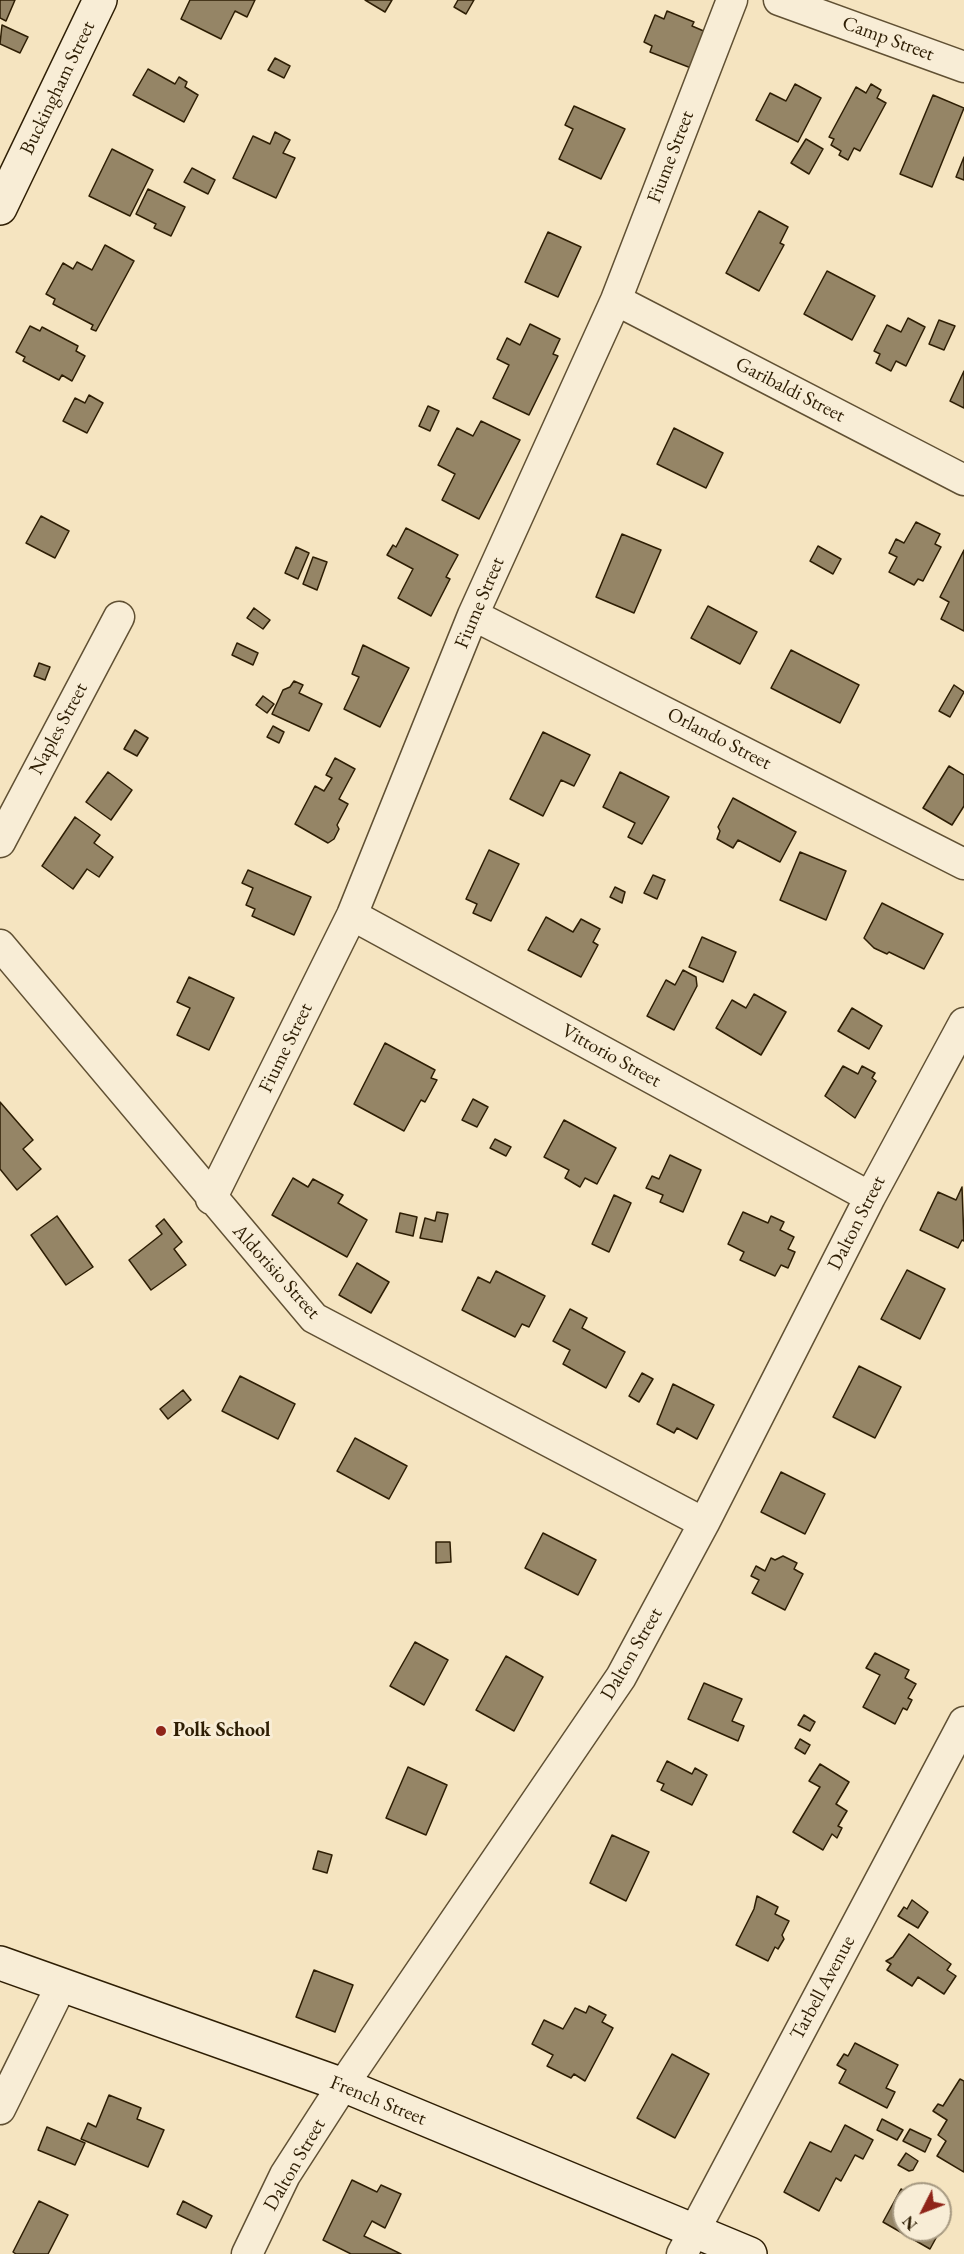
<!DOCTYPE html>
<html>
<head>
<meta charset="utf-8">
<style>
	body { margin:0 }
	#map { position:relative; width:964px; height:2254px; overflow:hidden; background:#f5e4c0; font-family:"EB Garamond",serif }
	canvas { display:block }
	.north { position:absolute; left:892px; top:2182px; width:60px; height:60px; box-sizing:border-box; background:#f8edd6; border:2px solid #a79a82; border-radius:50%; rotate:228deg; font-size:16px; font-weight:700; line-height:24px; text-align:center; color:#2e1e04 }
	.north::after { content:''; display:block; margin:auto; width:21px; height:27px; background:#8f2418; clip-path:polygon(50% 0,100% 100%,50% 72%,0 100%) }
</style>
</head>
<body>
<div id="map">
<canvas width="964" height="2254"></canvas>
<div class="north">N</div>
</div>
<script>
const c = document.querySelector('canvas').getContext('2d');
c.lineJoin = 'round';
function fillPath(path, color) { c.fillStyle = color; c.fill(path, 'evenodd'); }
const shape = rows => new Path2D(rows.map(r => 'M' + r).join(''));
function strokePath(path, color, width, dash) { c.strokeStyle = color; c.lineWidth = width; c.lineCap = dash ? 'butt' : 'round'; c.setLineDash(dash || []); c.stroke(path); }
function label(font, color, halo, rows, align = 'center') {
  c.font = font + ' "EB Garamond",serif'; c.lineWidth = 6; c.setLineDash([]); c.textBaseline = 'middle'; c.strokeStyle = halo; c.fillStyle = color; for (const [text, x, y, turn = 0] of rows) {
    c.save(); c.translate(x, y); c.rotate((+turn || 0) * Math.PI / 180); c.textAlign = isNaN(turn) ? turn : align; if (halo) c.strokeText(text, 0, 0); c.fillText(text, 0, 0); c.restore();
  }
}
const building = shape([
	[0,0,15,0,6,21,0,18,0,0],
	[190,0,255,0,247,17,235,11,221,39,181,19,190,0],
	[365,0,392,0,385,12,365,0],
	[458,0,474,0,466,14,454,7,458,0],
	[667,11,694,22,692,26,706,32,691,68,650,52,652,46,644,42,655,15,664,19,667,11],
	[2,25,28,37,20,53,0,44,2,25],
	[275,58,290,66,284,78,268,70,275,58],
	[148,69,175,84,179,77,187,82,185,87,198,95,184,122,133,95,148,69],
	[795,84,821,98,798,142,756,120,770,93,786,101,795,84],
	[871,84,881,90,877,98,886,103,860,151,854,148,848,160,839,155,841,151,831,145,834,139,829,137,856,87,866,93,871,84],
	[933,95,964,108,932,187,900,174,933,95],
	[574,106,625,129,601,179,559,159,573,129,565,125,574,106],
	[275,132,290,140,283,153,295,158,276,198,233,178,253,136,270,144,275,132],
	[806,139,823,149,809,174,791,163,806,139],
	[112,149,153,170,130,216,89,196,112,149],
	[964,157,964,180,956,177,964,157],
	[192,168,215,180,208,194,184,182,192,168],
	[148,189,185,207,171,236,154,228,156,224,136,214,148,189],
	[759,211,788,227,780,243,784,245,759,291,726,273,759,211],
	[548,232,581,247,558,297,525,282,548,232],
	[105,245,134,261,96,331,91,329,93,325,53,304,55,299,46,294,63,263,73,269,77,262,92,270,105,245],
	[827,271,875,296,852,340,804,314,827,271],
	[908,318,925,327,906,366,896,361,891,371,876,363,880,354,874,351,887,325,901,332,908,318],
	[939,320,955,326,944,350,929,344,939,320],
	[530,324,560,339,553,354,558,356,529,415,493,398,509,365,497,359,507,338,520,345,530,324],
	[30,326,40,331,42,327,78,346,76,351,85,356,72,381,62,375,59,380,23,361,25,357,16,352,30,326],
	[964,371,964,408,950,401,964,371],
	[89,395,103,403,87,433,63,421,75,398,85,403,89,395],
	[428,406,439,411,430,431,419,426,428,406],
	[481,421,520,440,479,519,442,500,455,474,438,465,457,428,473,436,481,421],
	[674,428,723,453,706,488,657,464,674,428],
	[41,516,69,531,55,558,26,543,41,516],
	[916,522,940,534,935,544,941,547,923,581,918,579,914,585,889,572,897,557,889,553,896,539,904,543,916,522],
	[406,528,458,555,446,577,450,579,431,616,398,598,413,569,387,555,393,545,396,547,406,528],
	[622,534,661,550,634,613,596,597,622,534],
	[818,546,841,559,833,574,810,561,818,546],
	[296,547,309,553,298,579,285,573,296,547],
	[964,550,964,631,941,619,949,602,940,597,964,550],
	[313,557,327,562,317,590,303,584,313,557],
	[708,606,757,632,740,664,691,638,708,606],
	[254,608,270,620,263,629,247,618,254,608],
	[237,643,258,653,253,665,232,655,237,643],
	[363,645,409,668,380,727,344,709,359,677,352,674,363,645],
	[791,650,859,685,840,723,771,688,791,650],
	[39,663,50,667,45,680,34,676,39,663],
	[294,681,303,685,299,693,322,704,309,731,272,714,283,690,290,687,294,681],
	[954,685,964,692,950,717,939,711,954,685],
	[263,696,274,704,267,713,256,705,263,696],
	[273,726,284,732,279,743,267,737,273,726],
	[135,730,148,738,137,756,124,749,135,730],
	[543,732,590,755,574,786,561,780,543,816,510,799,543,732],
	[335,758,355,769,339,799,348,804,337,825,339,829,334,839,328,843,295,824,315,786,324,791,332,778,326,775,335,758],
	[949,766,964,775,964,806,952,825,923,808,949,766],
	[108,772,132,790,111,820,86,802,108,772],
	[620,772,669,797,642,844,628,837,635,823,603,807,620,772],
	[733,798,796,832,780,862,738,840,733,848,717,839,720,831,718,827,733,798],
	[75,817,100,835,94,843,113,857,99,877,87,869,73,889,42,866,75,817],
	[489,850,519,864,491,921,473,913,477,904,466,899,489,850],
	[800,852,846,871,826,920,780,900,800,852],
	[248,870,311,897,294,935,252,916,255,909,246,905,253,888,242,883,248,870],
	[653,875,665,880,657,899,644,893,653,875],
	[615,887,625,892,622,903,610,897,615,887],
	[882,903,943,934,924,969,889,952,887,954,874,948,864,938,882,903],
	[546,917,573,932,581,919,600,929,593,942,598,945,581,977,528,950,546,917],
	[702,937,736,952,723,982,689,967,702,937],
	[683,970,696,977,697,986,674,1030,647,1016,666,980,675,985,683,970],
	[189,977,234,998,209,1050,177,1035,190,1008,177,1002,189,977],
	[754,994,786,1012,761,1055,716,1028,732,1000,746,1008,754,994],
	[852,1008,882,1026,869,1049,838,1031,852,1008],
	[385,1043,435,1070,431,1078,437,1080,425,1102,421,1100,404,1131,354,1104,385,1043],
	[843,1066,858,1074,862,1066,875,1073,872,1078,876,1081,855,1118,825,1096,843,1066],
	[473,1099,488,1107,477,1127,462,1120,473,1099],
	[0,1102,33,1140,23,1149,41,1169,17,1190,0,1169,0,1102],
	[564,1120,616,1148,597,1184,585,1178,580,1187,565,1178,569,1170,544,1157,564,1120],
	[495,1139,511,1147,506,1156,490,1148,495,1139],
	[670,1155,701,1170,683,1212,660,1202,663,1195,646,1188,652,1176,659,1179,670,1155],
	[293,1178,308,1187,313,1179,343,1195,338,1203,367,1220,347,1257,272,1215,293,1178],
	[962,1187,964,1241,962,1240,958,1248,920,1230,938,1192,956,1200,962,1187],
	[614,1195,631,1203,609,1252,592,1244,614,1195],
	[437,1212,448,1214,442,1242,420,1238,425,1218,435,1221,437,1212],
	[743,1212,768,1223,771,1216,784,1222,780,1230,794,1237,788,1249,795,1252,788,1268,781,1265,775,1276,740,1260,744,1252,728,1244,743,1212],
	[400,1213,417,1217,413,1236,396,1232,400,1213],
	[57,1216,93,1267,66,1285,31,1235,57,1216],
	[164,1219,182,1242,174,1249,186,1265,151,1290,129,1260,162,1234,156,1226,164,1219],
	[357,1263,389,1282,371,1313,339,1295,357,1263],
	[907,1270,945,1289,920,1339,881,1319,907,1270],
	[496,1271,545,1296,529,1327,522,1324,515,1337,462,1310,478,1277,490,1283,496,1271],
	[570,1309,587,1318,582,1328,625,1352,606,1388,563,1364,570,1350,553,1341,570,1309],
	[859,1366,901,1387,875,1438,833,1417,859,1366],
	[642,1373,653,1379,639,1402,629,1396,642,1373],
	[240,1376,295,1404,278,1439,222,1411,240,1376],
	[673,1384,714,1405,697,1439,677,1428,674,1433,657,1424,673,1384],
	[183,1390,191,1400,168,1419,160,1409,183,1390],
	[355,1438,407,1466,389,1499,337,1471,355,1438],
	[781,1472,825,1494,805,1534,761,1512,781,1472],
	[543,1533,596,1560,578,1595,525,1568,543,1533],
	[436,1542,450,1542,451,1562,436,1563,436,1542],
	[783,1556,797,1563,794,1569,803,1574,785,1610,752,1593,759,1580,751,1576,756,1566,765,1571,771,1558,775,1560,783,1556],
	[415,1642,448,1660,424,1705,390,1686,415,1642],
	[875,1653,909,1670,905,1678,916,1684,908,1698,912,1700,907,1710,903,1708,895,1724,863,1707,880,1675,866,1668,875,1653],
	[506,1656,543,1677,514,1731,476,1710,506,1656],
	[704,1683,742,1699,732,1721,744,1726,738,1741,688,1719,704,1683],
	[804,1715,815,1722,810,1731,798,1725,804,1715],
	[800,1739,810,1745,805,1754,795,1748,800,1739],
	[667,1761,692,1774,695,1768,707,1775,692,1805,661,1790,664,1784,657,1781,667,1761],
	[820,1764,849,1782,836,1804,847,1811,838,1826,842,1828,837,1838,832,1834,823,1850,793,1832,820,1787,809,1781,820,1764],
	[408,1767,447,1785,426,1835,386,1818,408,1767],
	[612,1835,649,1852,626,1901,590,1883,612,1835],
	[318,1851,332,1855,327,1873,313,1869,318,1851],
	[757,1896,778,1907,775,1914,789,1921,782,1935,784,1939,778,1949,775,1947,768,1961,736,1945,754,1909,757,1896],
	[912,1900,928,1912,918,1928,898,1916,904,1907,907,1909,912,1900],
	[909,1934,951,1964,947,1970,956,1976,944,1994,918,1977,912,1986,887,1970,891,1964,886,1961,893,1957,909,1934],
	[314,1970,353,1985,335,2032,296,2017,314,1970],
	[589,2006,606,2015,602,2022,613,2028,585,2081,574,2074,571,2078,547,2066,553,2055,532,2044,544,2020,563,2029,575,2008,586,2013,589,2006],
	[855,2043,898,2065,886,2088,895,2092,887,2108,839,2083,846,2070,837,2065,844,2054,848,2056,855,2043],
	[672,2054,709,2074,675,2138,637,2118,672,2054],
	[960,2079,964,2081,964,2172,937,2156,946,2141,938,2135,947,2120,933,2111,938,2104,943,2106,960,2079],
	[109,2095,141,2108,137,2119,164,2130,148,2167,81,2139,88,2123,96,2127,109,2095],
	[882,2119,903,2130,897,2140,877,2130,882,2119],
	[845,2125,873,2140,863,2159,855,2155,841,2181,836,2178,819,2211,784,2192,810,2142,831,2152,845,2125],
	[47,2127,85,2143,75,2165,38,2150,47,2127],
	[910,2129,931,2139,925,2152,903,2141,910,2129],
	[906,2153,918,2161,913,2170,909,2171,898,2165,906,2153],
	[352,2180,377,2192,381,2185,401,2194,385,2228,372,2221,364,2236,401,2254,351,2254,323,2240,352,2180],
	[901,2189,910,2194,904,2194,904,2230,940,2230,940,2211,948,2216,930,2249,883,2222,901,2189],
	[39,2201,68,2215,48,2254,16,2254,13,2252,39,2201],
	[183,2201,212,2216,206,2228,177,2214,183,2201]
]);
fillPath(building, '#958566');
strokePath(building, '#2e1e04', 1.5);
const street = shape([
	[779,0,964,67],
	[616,300,964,480],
	[473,615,964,864],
	[0,842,119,617],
	[352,915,870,1197],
	[0,945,314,1318,704,1523],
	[211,1199,352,915,473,615,616,300,732,0],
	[0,2109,61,1986],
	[247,2254,285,2175,343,2085,621,1677,704,1523,870,1197,964,1023],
	[682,2254,964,1722]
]);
const secondary = shape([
	[0,208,100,0],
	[0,1963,343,2085,750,2254]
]);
strokePath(street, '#605033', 33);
strokePath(secondary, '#2e1e04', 36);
strokePath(street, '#f8edd6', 30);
strokePath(secondary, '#f8edd6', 33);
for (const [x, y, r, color] of [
	[161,1731,6,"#8f2418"]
]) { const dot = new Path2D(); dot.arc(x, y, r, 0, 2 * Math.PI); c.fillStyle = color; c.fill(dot); strokePath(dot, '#f8edd6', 2); }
label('20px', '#2e1e04', '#f8edd6', [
	["Camp Street",888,39,20],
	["Buckingham Street",58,88,-64],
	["Fiume Street",671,157,-69],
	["Garibaldi Street",790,390,27],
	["Fiume Street",480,603,-67],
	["Naples Street",59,729,-62],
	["Orlando Street",719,739,27],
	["Fiume Street",286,1048,-64],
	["Vittorio Street",611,1056,29],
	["Dalton Street",857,1223,-63],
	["Aldorisio Street",276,1272,48],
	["Dalton Street",632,1654,-60],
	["Tarbell Avenue",823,1988,-62],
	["French Street",378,2101,22],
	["Dalton Street",295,2165,-60]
]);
label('bold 20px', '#2e1e04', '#f8edd6', [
	["Polk School",173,1731]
], 'left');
</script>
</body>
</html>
